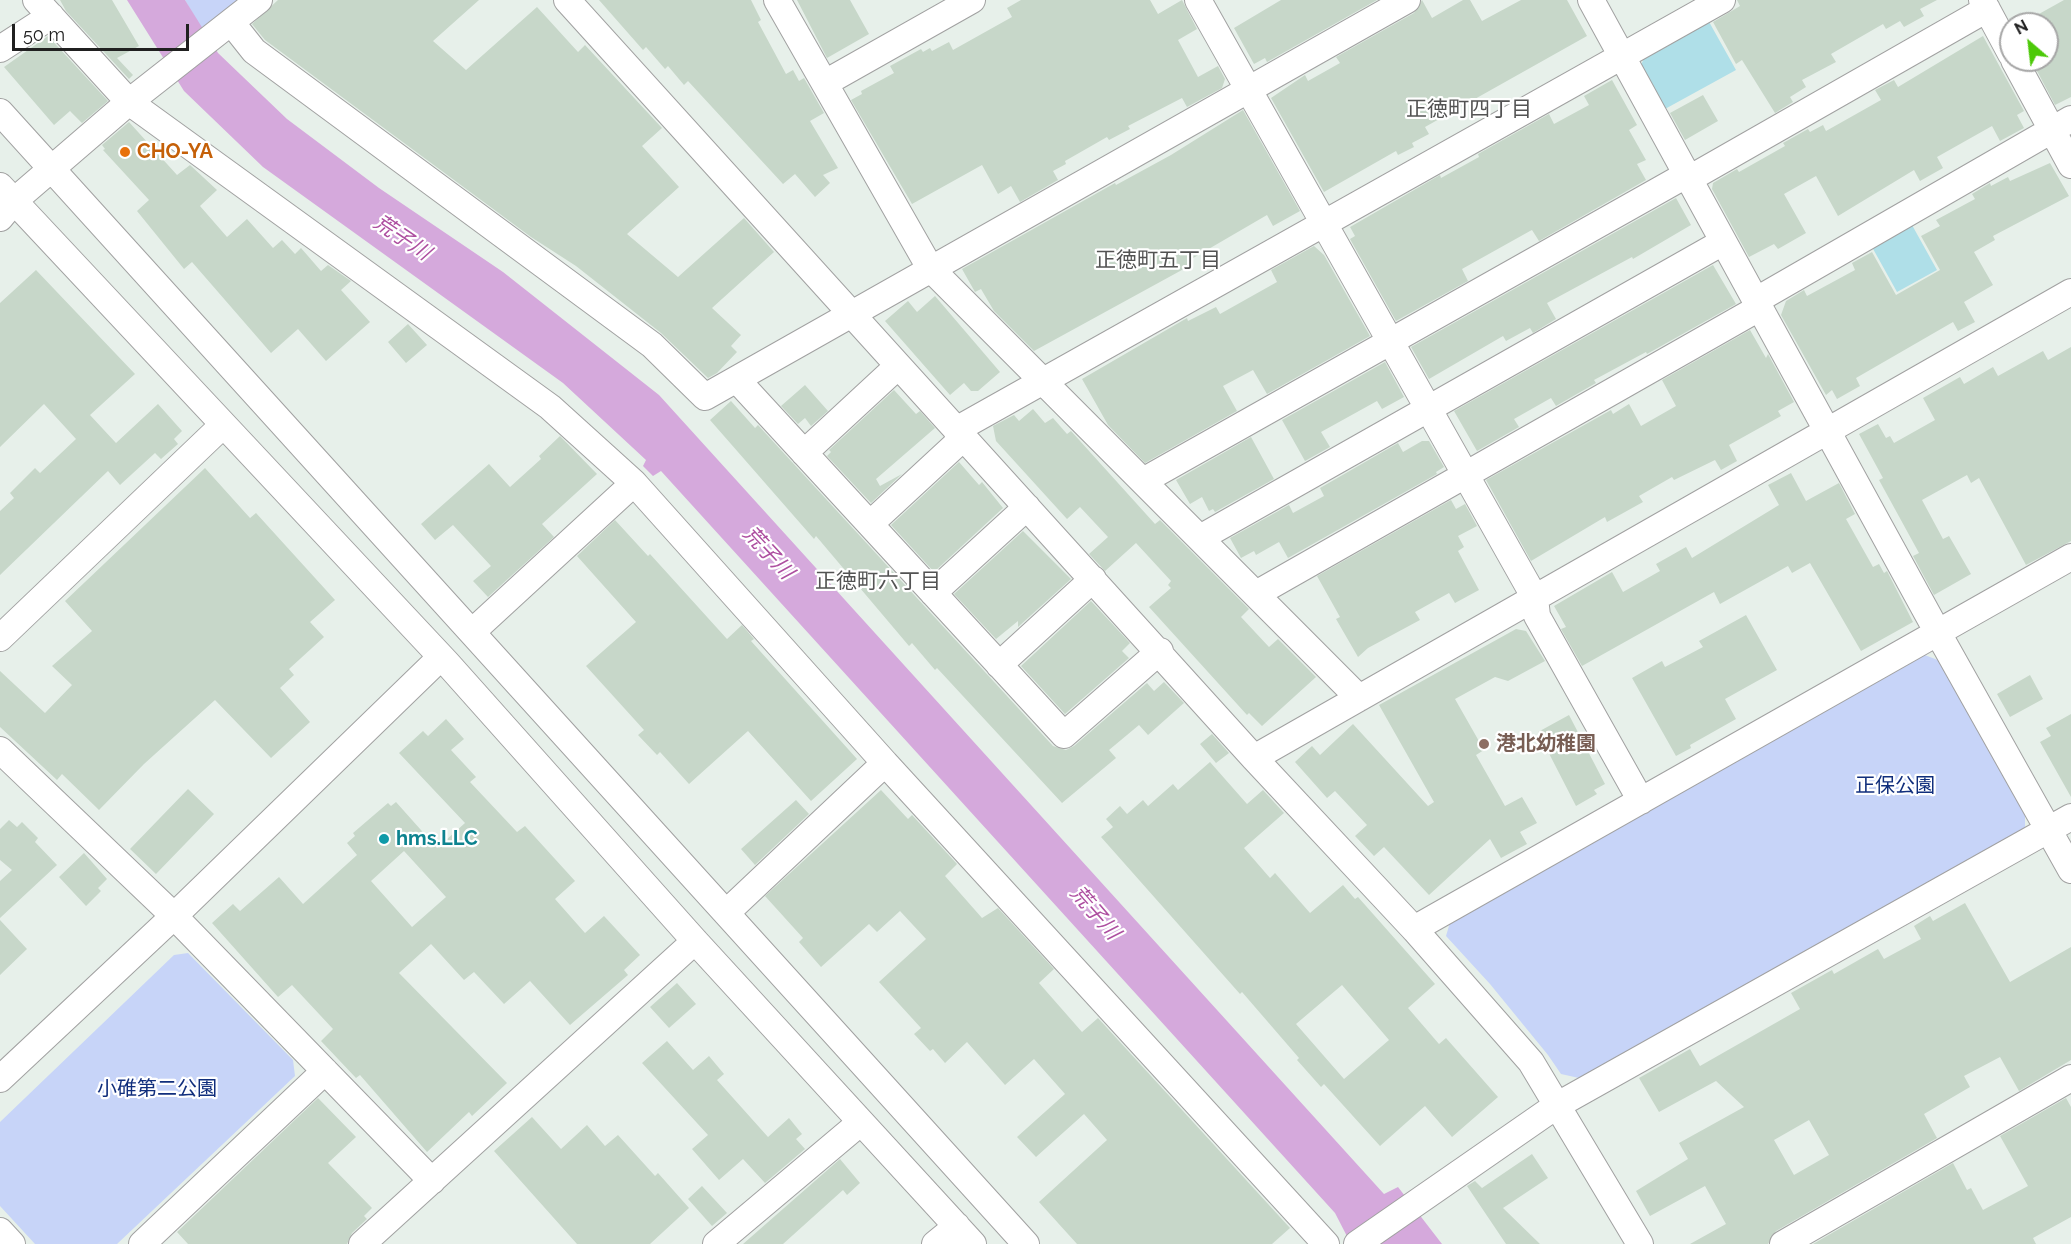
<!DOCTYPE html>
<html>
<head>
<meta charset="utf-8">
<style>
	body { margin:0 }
	#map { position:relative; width:2071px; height:1244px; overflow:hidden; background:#e7f0ea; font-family:Raleway,sans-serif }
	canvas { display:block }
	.north { position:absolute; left:1999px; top:12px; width:60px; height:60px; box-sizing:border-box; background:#fff; border:2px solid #a6a6a6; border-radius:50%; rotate:332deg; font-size:16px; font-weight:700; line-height:24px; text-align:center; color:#202020 }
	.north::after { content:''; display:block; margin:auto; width:21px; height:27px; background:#4cc908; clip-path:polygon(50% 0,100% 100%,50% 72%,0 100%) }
	.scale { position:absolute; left:12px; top:24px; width:177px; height:27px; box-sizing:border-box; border:3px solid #202020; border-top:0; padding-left:8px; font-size:18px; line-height:21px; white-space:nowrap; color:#202020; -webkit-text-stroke:4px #fff; paint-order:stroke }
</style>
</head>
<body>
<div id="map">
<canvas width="2071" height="1244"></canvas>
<div class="north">N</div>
<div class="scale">50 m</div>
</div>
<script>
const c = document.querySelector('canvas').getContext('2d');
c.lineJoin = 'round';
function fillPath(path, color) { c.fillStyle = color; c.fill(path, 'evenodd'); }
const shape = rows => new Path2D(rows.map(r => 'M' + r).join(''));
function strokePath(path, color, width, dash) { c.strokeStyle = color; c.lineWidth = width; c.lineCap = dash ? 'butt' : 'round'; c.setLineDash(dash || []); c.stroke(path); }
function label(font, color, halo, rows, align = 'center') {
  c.font = font + ' Raleway,"Noto Sans JP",sans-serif'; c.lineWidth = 4.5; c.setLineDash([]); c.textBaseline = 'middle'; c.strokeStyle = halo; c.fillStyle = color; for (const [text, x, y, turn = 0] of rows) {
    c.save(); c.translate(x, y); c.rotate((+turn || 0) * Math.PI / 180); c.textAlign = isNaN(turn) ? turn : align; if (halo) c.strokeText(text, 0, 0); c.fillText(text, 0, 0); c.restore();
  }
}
fillPath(shape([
	[1708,20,1736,70,1665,109,1641,65,1646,54],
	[1912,225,1937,270,1897,292,1872,247]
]), '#afdfe8');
fillPath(shape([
	[185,0,239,0,201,28],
	[1922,654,1943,662,2025,810,2025,829,1579,1078,1561,1074,1548,1055,1490,984,1446,936,1451,919],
	[188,953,293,1060,295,1076,117,1244,35,1244,0,1206,0,1122,174,955]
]), '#c7d4f8');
fillPath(shape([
	[127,0,185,0,218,53,287,119,379,188,503,272,659,395,1384,1194,1398,1187,1442,1244,1351,1244,1335,1213,661,471,653,476,643,466,646,460,563,383,263,167,184,91]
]), '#d5a9dc');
fillPath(shape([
	[60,0,112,0,139,46,117,58,133,75,129,79,66,11],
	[278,0,479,0,433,41,466,70,537,7,578,52,585,45,662,128,642,146,679,187,627,234,678,277,744,218,774,252,712,308,741,335,731,346,737,352,717,373,708,378,661,333,576,266,531,237,265,40,252,24],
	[599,0,751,0,761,20,758,22,786,74,793,70,799,81,804,78,824,113,810,121,838,168,823,175,830,183,815,197,795,174,783,184,688,81,684,85,668,66,665,69,646,47,643,50],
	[797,0,850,0,869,34,827,58],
	[1021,0,1150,0,1158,14,1182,0,1197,29,1178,40,1198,77,1218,66,1225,79,1222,88,1187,107,1182,98,1128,126,1130,129,1109,140,1107,137,1065,161,1066,164,1053,171,1058,180,1020,202,1011,186,998,194,982,165,912,204,851,100,862,94,861,91,894,73,890,66,921,49,923,52,930,48,932,51,949,42,953,50,1012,17,1007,8],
	[1281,0,1377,0,1267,62,1265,58,1254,64,1234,28],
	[1422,0,1432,18,1463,0,1470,0,1482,21,1521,0,1567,0,1587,36,1425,127,1429,134,1412,143,1414,147,1398,155,1396,151,1324,192,1271,98,1305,75,1308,81,1340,63,1336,57,1414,13],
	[1737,0,1937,0,1920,9,1924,16,1904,27,1900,21,1886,29,1883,24,1831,54,1836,62,1802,80,1806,87,1790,97,1793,102,1775,113,1742,60,1736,64,1713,22,1740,6],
	[2064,0,2071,0,2071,97,2055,105,2036,69,2048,62,2047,24,2021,24],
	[48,36,108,101,82,123,70,111,54,125,4,67],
	[1983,36,2024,111,2017,115,2024,128,2000,141,1992,126,1937,157,1943,168,1920,181,1914,170,1838,216,1816,176,1784,194,1806,233,1778,249,1774,244,1749,257,1712,189,1713,183,1737,169,1739,172,1785,146,1783,143,1808,129,1810,132,1823,125,1826,131,1881,100,1875,90,1894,80,1898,87],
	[1612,80,1637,125,1629,130,1646,160,1637,164,1646,180,1539,241,1532,230,1530,231,1462,269,1468,281,1396,321,1350,239,1355,236,1350,227,1440,175,1441,178,1479,157,1478,154,1549,114,1554,124,1589,105,1584,96],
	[1703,95,1718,121,1685,140,1670,113],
	[1243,110,1300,211,1273,226,1267,215,1188,261,1191,265,1034,351,994,311,981,289,975,292,962,269,1115,183,1116,185,1171,155],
	[129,122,177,175,190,165,217,190,200,206,227,237,247,219,273,248,282,240,295,254,301,248,321,271,328,265,351,281,341,290,370,322,326,361,298,329,271,353,192,262,184,269,137,211,149,200,103,150,105,149,102,145],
	[2050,163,2069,196,1993,236,1995,240,1974,252,1993,285,1964,302,1975,322,1958,331,1953,322,1856,378,1860,386,1837,399,1832,390,1826,395,1781,315,1786,301,1804,290,1807,296,1855,270,1852,263,1872,252,1896,295,1940,270,1921,236,1940,226,1936,220,1975,199,1972,194,1990,183,1991,186,2008,177,2010,181],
	[1676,198,1691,225,1633,259,1632,257,1547,303,1556,319,1533,333,1530,328,1506,341,1503,336,1429,379,1411,347],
	[1314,246,1324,255,1370,336,1267,394,1253,370,1223,386,1237,411,1145,463,1108,425,1082,379,1187,318,1188,321,1216,307,1220,314,1277,282,1271,270],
	[1713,265,1736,304,1647,354,1646,352,1594,380,1596,383,1556,406,1551,398,1514,419,1519,427,1477,451,1454,411],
	[36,270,135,374,90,415,116,443,158,404,182,431,174,439,178,444,161,459,155,453,120,485,108,471,0,575,0,511,14,498,10,493,35,468,40,473,76,439,44,404,0,447,0,303],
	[935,296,1000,372,978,391,971,391,964,383,950,395,885,321,908,301,917,312],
	[408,324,427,345,406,363,388,342],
	[1750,330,1766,358,1768,354,1794,402,1778,411,1781,416,1729,445,1737,461,1721,470,1715,460,1674,480,1672,477,1639,496,1643,502,1607,522,1605,517,1531,561,1486,480,1611,410,1613,414,1629,404,1641,426,1676,406,1662,380],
	[2071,347,2071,541,2026,565,1979,478,1971,483,1967,475,1922,500,1943,539,1949,536,1971,574,1934,595,1913,556,1919,553,1879,480,1883,478,1859,434,1878,424,1886,438,1890,436,1894,443,1935,420,1923,398,1960,377,1964,384,1993,367,1998,376,2043,351,2048,360],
	[1385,362,1404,397,1382,409,1377,401,1321,432,1330,447,1305,461,1282,420],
	[805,385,828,411,811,426,805,418,798,424,781,406],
	[894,390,916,414,920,411,935,428,876,479,880,486,902,474,871,503,827,456,831,452,829,450],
	[731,401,755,428,758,425,1053,746,1066,750,1074,746,1147,683,1154,691,1164,682,1184,703,1148,735,1139,725,1109,750,1116,758,1062,803,937,668,935,670,912,643,909,646,816,536,814,539,710,420],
	[1033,409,1045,423,1053,418,1067,434,1071,431,1155,524,1160,520,1249,609,1241,617,1269,647,1278,639,1316,677,1262,726,1249,713,1247,715,1149,607,1171,588,1168,585,1171,581,1136,543,1105,571,1089,554,1108,537,1080,507,1067,519,996,441,993,426,1014,415,1019,421],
	[560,436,597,474,542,524,554,537,488,597,473,581,491,566,453,525,435,540,421,524,489,464,510,487,541,459,539,456],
	[1251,437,1274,479,1215,512,1213,509,1209,511,1202,497,1190,504,1176,480],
	[1422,441,1429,441,1444,467,1436,472,1437,474,1288,558,1279,542,1256,555,1254,551,1241,558,1230,538,1289,505,1293,513,1324,496,1320,488,1398,443,1403,452],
	[959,462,979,485,982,482,1003,508,934,572,891,525],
	[205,468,250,518,256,513,335,600,310,622,324,637,289,669,294,675,280,688,310,722,271,758,215,700,144,764,99,810,62,774,57,780,0,727,0,671,45,713,72,685,52,666,92,631,65,601],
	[1791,473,1806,501,1839,483,1855,514,1846,519,1873,567,1879,564,1884,573,1887,571,1913,622,1861,651,1810,563,1792,573,1788,566,1720,604,1714,592,1582,666,1561,629,1566,627,1554,606,1612,572,1623,592,1660,571,1656,564,1686,547,1692,558,1779,505,1768,485],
	[1451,500,1456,509,1465,504,1477,526,1458,536,1464,547,1458,551,1479,590,1455,603,1449,593,1415,612,1420,620,1368,648,1358,657,1336,619,1340,617,1317,576],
	[615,520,648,556,650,554,727,639,742,625,754,639,751,641,857,759,811,801,748,731,689,784,660,752,657,755,638,735,644,730,586,666,636,622,577,556],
	[1023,531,1071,579,1018,627,1018,621,996,639,954,594],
	[1091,601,1130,643,1122,651,1129,658,1065,714,1021,666],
	[1746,615,1777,670,1725,699,1736,719,1690,745,1691,748,1676,756,1632,678,1662,661,1665,667,1686,656,1703,647,1699,641],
	[1516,629,1526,631,1545,661,1508,681,1495,677,1455,699,1484,750,1476,755,1505,806,1522,797,1537,823,1520,832,1527,844,1501,858,1490,839,1429,895,1384,847,1374,856,1355,836,1367,825,1335,791,1327,798,1295,762,1312,746,1320,755,1353,724,1428,806,1434,802,1379,705],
	[2030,675,2043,699,2010,717,1997,694],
	[2071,714,2071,797,2040,742,2051,736,2046,728],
	[1569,715,1605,784,1594,790,1597,794,1576,806,1538,732],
	[446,719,464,739,451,750,476,777,470,782,517,832,525,826,575,881,555,899,585,933,604,916,640,955,624,970,628,975,570,1025,530,981,504,1004,474,972,464,980,431,944,399,973,507,1083,472,1116,469,1112,427,1152,360,1075,356,1078,321,1041,333,1029,292,985,278,997,212,923,233,904,240,911,279,877,303,904,357,855,347,843,355,836,353,833,388,803,391,806,396,802,437,848,465,823,399,753,423,731,428,736],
	[404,851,446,897,412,927,371,881],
	[1212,734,1229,753,1216,763,1200,744],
	[1210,762,1247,804,1263,790,1284,813,1244,848,1270,878,1275,873,1310,913,1343,885,1355,899,1358,897,1435,984,1408,1008,1439,1044,1446,1038,1498,1097,1452,1137,1425,1106,1380,1146,1324,1084,1321,1087,1297,1060,1299,1058,1242,992,1240,994,1101,837,1113,827,1106,819,1120,806,1127,814,1143,800,1148,806,1173,784,1178,790],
	[1342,985,1389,1040,1344,1079,1296,1024],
	[188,789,214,814,156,874,130,849],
	[881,790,908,819,912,815,957,864,945,876,982,918,998,908,1054,969,1039,983,1082,1032,1098,1018,1290,1228,1272,1244,1077,1244,1039,1202,1107,1140,1084,1114,1036,1157,1017,1137,1065,1094,1034,1059,1005,1085,967,1042,945,1063,933,1049,930,1051,914,1034,921,1028,879,982,926,939,900,911,877,932,869,924,821,967,799,942,803,938,765,896],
	[796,800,809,814,755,865,741,849],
	[9,820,17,827,22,822,38,838,35,842,57,865,0,918,0,881,12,870,0,860,0,829],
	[84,853,107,879,98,888,101,891,86,906,59,877],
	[1965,903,2010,982,2071,947,2071,1060,2019,1091,2000,1057,1964,1076,1970,1087,1924,1114,1937,1138,1776,1231,1768,1244,1690,1244,1726,1224,1705,1186,1650,1216,1636,1191,1688,1159,1679,1143,1744,1107,1716,1081,1659,1112,1639,1078,1690,1049,1700,1066,1800,1009,1791,993,1832,970,1834,974,1878,949,1884,959,1921,939,1914,926,1930,916,1933,921],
	[1809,1120,1829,1155,1794,1175,1774,1140],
	[0,920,27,949,0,975],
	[677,983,696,1004,669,1028,650,1007],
	[667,1041,693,1070,709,1056,724,1074,717,1080,768,1137,789,1118,802,1134,796,1139,805,1149,765,1183,743,1159,719,1180,692,1149,708,1135,642,1063],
	[318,1098,356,1137,328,1163,372,1208,364,1216,367,1219,352,1233,347,1244,188,1244,177,1232],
	[2066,1098,2071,1107,2071,1217,2033,1238,2036,1244,1813,1244,1953,1163,1967,1190,1971,1188,1983,1210,2028,1186,2000,1136],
	[532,1117,561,1149,587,1125,605,1146,618,1135,655,1176,658,1173,689,1208,650,1244,577,1244,494,1151],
	[1532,1154,1548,1178,1503,1208,1540,1244,1506,1244,1467,1186,1475,1181,1482,1188],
	[840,1159,860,1183,847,1195,843,1190,783,1244,743,1244],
	[702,1186,727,1213,712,1226,688,1199]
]), '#c7d7c9');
const minor = shape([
	[36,0,129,102,550,407,634,483],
	[567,0,1254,758,1414,929,1531,1062,1640,1244],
	[777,0,930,268,1359,698],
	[1198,0,1535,598,1537,616,1641,801],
	[1591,0,1938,633,2071,870],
	[1982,0,2011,54],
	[231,22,254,51,652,345,705,397,1407,0],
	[0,49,51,16],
	[2014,60,2071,165],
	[825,83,972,0],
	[0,112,1026,1244],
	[1689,179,1987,9],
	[0,186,447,663,695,941,973,1244],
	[0,218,14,201,129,102,259,0],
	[1755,301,2071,119],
	[738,381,1064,735,1160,651],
	[956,430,1722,0],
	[804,453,898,366],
	[1143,481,1686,175],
	[870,524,963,438],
	[1200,538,1723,242],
	[933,593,1027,507],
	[1256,594,1759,308],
	[472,632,634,483,885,763],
	[0,638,223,425],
	[999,665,1093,579],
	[0,750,174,916,432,1181],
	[1254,758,2071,292],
	[726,913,885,763,1326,1244],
	[1414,929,2071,557],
	[0,1079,174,916,441,657],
	[0,1231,12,1244],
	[142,1244,325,1071],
	[362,1244,695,941],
	[716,1244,861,1122],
	[935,1244,957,1226],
	[1357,1244,1556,1106,2071,817],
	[1783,1244,2071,1078]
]);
strokePath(minor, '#a1a1a1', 28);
strokePath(minor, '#fff', 26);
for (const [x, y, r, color] of [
	[125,152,6,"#e8710a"],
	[1484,744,6,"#8d6e63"],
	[384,839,6,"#0f9aa8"]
]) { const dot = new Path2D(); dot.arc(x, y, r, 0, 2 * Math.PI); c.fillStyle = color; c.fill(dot); strokePath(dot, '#fff', 2); }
label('bold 20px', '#c56008', '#fff', [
	["CHO-YA",137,152]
], 'left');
label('bold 20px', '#785e54', '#fff', [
	["港北幼稚園",1496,744]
], 'left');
label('20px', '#102e7c', '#fff', [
	["正保公園",1895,786],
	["小碓第二公園",157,1089]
]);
label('bold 20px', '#0d838f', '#fff', [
	["hms.LLC",396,839]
], 'left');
label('21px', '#535353', '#fff', [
	["正徳町四丁目",1469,110],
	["正徳町五丁目",1158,261],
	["正徳町六丁目",878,582]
]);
label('italic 21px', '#ad4fa0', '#fff', [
	["荒子川",402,238,34],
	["荒子川",768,553,47],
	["荒子川",1095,913,49]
]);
</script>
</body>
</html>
